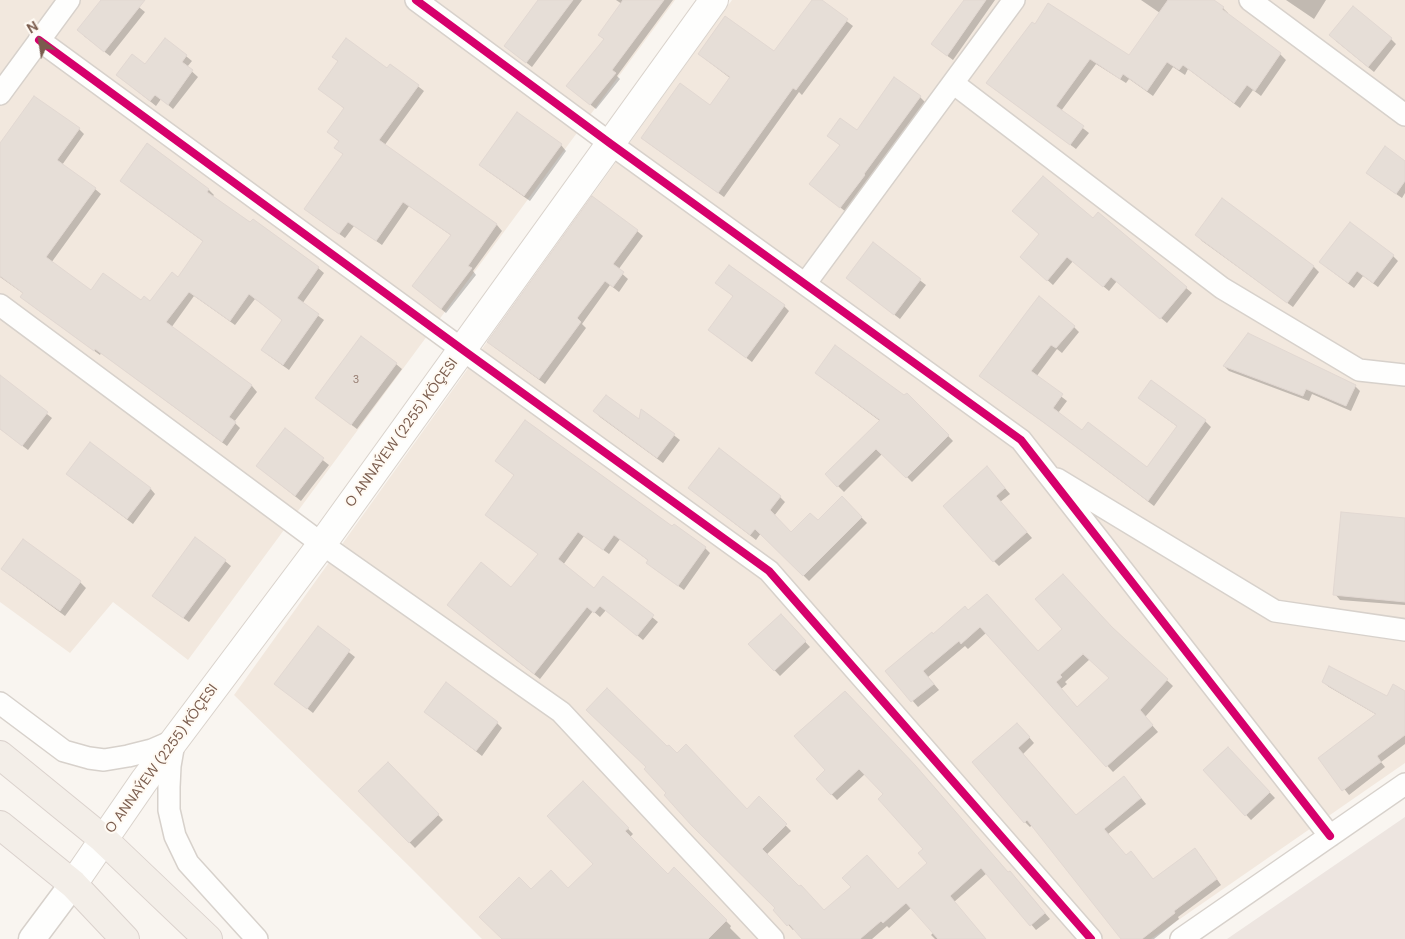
<!DOCTYPE html>
<html>
<head>
<meta charset="utf-8">
<style>
	body { margin:0 }
	#map { position:relative; width:1405px; height:939px; overflow:hidden; background:#f9f5f0; font-family:"DM Sans",sans-serif }
	canvas { display:block }
	.north { position:absolute; left:15px; top:15px; width:50px; height:50px; -webkit-text-stroke:4px #fffaf3; paint-order:stroke; rotate:329deg; font-size:14px; font-weight:700; line-height:20px; text-align:center; color:#7a5c4d }
	.north::after { content:''; display:block; margin:auto; width:18px; height:22px; background:#7a5c4d; clip-path:polygon(50% 0,100% 100%,50% 72%,0 100%) }
</style>
</head>
<body>
<div id="map">
<canvas width="1405" height="939"></canvas>
<div class="north">N</div>
</div>
<script>
const c = document.querySelector('canvas').getContext('2d');
c.lineJoin = 'round';
function fillPath(path, color) { c.fillStyle = color; c.fill(path, 'evenodd'); }
const shape = rows => new Path2D(rows.map(r => 'M' + r).join(''));
function strokePath(path, color, width, dash) { c.strokeStyle = color; c.lineWidth = width; c.lineCap = dash ? 'butt' : 'round'; c.setLineDash(dash || []); c.stroke(path); }
function label(font, color, halo, rows, align = 'center') {
  c.font = font + ' "DM Sans",sans-serif'; c.lineWidth = 4; c.setLineDash([]); c.textBaseline = 'middle'; c.strokeStyle = halo; c.fillStyle = color; for (const [text, x, y, turn = 0] of rows) {
    c.save(); c.translate(x, y); c.rotate((+turn || 0) * Math.PI / 180); c.textAlign = isNaN(turn) ? turn : align; if (halo) c.strokeText(text, 0, 0); c.fillText(text, 0, 0); c.restore();
  }
}
fillPath(shape([
	[0,0,675,0,188,660,113,602,70,653,0,602],
	[732,0,1405,0,1405,763,1151,939,482,939,410,867,234,695]
]), '#f2e8de');
fillPath(shape([
	[1405,817,1405,939,1227,939]
]), '#ede5e0');
fillPath(shape([
	[102,0,130,0,145,12,110,56,84,36],
	[539,0,582,0,532,67,505,46],
	[616,0,673,0,617,76,620,79,596,109,573,91,605,40,600,35,622,4],
	[813,0,819,0,853,26,802,95,799,92,724,197,648,143,642,138,710,107,730,78,705,59,699,54,775,53],
	[965,0,995,0,953,60,938,49],
	[1141,0,1211,0,1223,8,1228,13,1227,15,1280,54,1286,60,1261,96,1253,90,1240,108,1188,69,1185,75,1173,67,1153,96,1129,79,1126,83,1096,64,1061,111,1089,133,1076,149,993,88,1032,24,1129,57,1160,13],
	[1286,0,1326,0,1314,19],
	[165,39,192,61,187,67,198,77,173,109,161,99,156,106,117,75,145,66],
	[1391,39,1396,44,1374,72,1336,41],
	[334,57,387,70,391,65,424,91,384,146,497,225,502,231,473,271,476,275,446,313,413,286,452,236,409,206,382,245,354,226,345,238,311,214,306,209,344,155,336,148,340,142,328,132,345,109,320,89,339,62],
	[920,97,925,102,846,212,811,184,841,146,829,136,858,131],
	[79,129,84,134,62,165,95,189,101,194,51,263,91,291,151,302,178,278,204,242,127,186,147,145,209,190,214,195,212,197,318,268,324,273,302,304,324,320,289,370,268,355,262,350,283,320,255,299,235,325,194,296,171,328,252,386,257,392,234,422,240,428,227,446,101,353,100,355,27,302,22,297,24,294,0,277,0,144],
	[561,145,566,151,530,201,486,170],
	[1405,162,1405,193,1402,198,1373,178,1367,173],
	[1222,200,1314,267,1319,272,1293,307,1202,241,1197,235],
	[1098,214,1192,293,1167,323,1117,281,1109,291,1073,261,1053,285,1027,262,1041,234,1093,220],
	[637,231,643,236,618,270,628,279,619,292,610,285,582,324,586,328,545,384,494,347],
	[873,244,926,285,900,319,853,283],
	[1393,256,1398,261,1378,287,1363,276,1354,288,1326,267],
	[717,283,784,306,789,311,752,362,715,335,710,330,734,297],
	[1074,327,1079,332,1062,353,1057,349,1036,377,1067,401,1058,413,1082,432,1147,469,1178,427,1145,403,1139,398,1151,382,1205,421,1211,427,1154,506,1050,427,986,381,981,376],
	[396,364,402,369,357,429,322,403],
	[1224,366,1355,386,1360,391,1351,411,1312,394,1309,401,1229,371],
	[816,373,905,397,907,394,953,441,912,482,883,453,844,492,826,474,880,421,822,378],
	[0,377,52,418,28,450,0,429],
	[595,411,640,421,642,411,680,440,663,463,600,417],
	[285,430,329,465,301,501,263,471],
	[497,461,673,528,705,548,710,553,684,590,653,568,649,561,620,539,609,554,584,536,563,565,594,589,603,577,658,622,643,640,606,610,600,617,593,611,540,679,454,610,512,589,539,554,492,520,486,515,515,476],
	[992,473,1010,494,1000,502,1032,538,999,566,994,561],
	[73,479,150,488,155,494,133,524],
	[695,493,780,497,785,502,774,516,791,533,818,522,842,498,867,523,809,581,761,533,756,540],
	[1405,519,1405,605,1340,600,1335,594],
	[24,541,80,582,86,588,65,616,8,574],
	[225,561,231,566,189,622,159,601],
	[965,608,1039,652,1064,629,1115,631,1173,686,1145,717,1158,732,1113,772,986,633,968,649,965,646,928,677,939,690,918,707,887,671,934,635],
	[1090,659,1111,678,1078,708,1061,689,1067,684,1065,682],
	[781,616,810,647,780,676,750,644],
	[318,628,355,657,313,713,276,684],
	[1323,682,1388,698,1405,692,1405,744,1381,762,1385,767,1349,795,1320,758,1377,715,1329,687],
	[845,692,1008,874,1015,878,1050,919,1036,930,987,873,954,902,986,939,935,939,931,935,934,932,912,907,889,928,887,926,872,939,803,939,795,929,793,930,775,910,777,908,668,793,667,748,747,810,759,798,791,831,766,855,824,911,898,891,929,864,925,849,885,794,865,774,837,800,817,779,827,770],
	[431,717,497,723,502,728,482,756],
	[1023,730,1034,743,1023,754,1076,816,1129,783,1146,804,1108,834,1126,856,1154,880,1200,855,1221,885,1178,917,1179,919,1154,939,1123,939,1032,825,1030,827,1025,822,974,762],
	[1227,748,1275,798,1251,820,1204,770],
	[388,764,443,820,415,848,360,791],
	[583,782,633,834,630,837,668,875,674,869,731,926,730,928,741,939,503,939,531,891,569,890,595,864]
]), '#0003');
const building = shape([
	[101,0,145,0,104,52,77,30,101,0],
	[538,0,573,0,526,63,504,46,538,0],
	[623,0,664,0,612,70,616,73,590,105,566,86,604,39,598,35,623,0],
	[812,0,822,0,848,19,796,90,793,88,718,193,641,138,680,83,710,105,730,77,698,54,725,16,774,51,812,0],
	[964,0,986,0,947,56,931,44,964,0],
	[1168,0,1214,0,1224,7,1222,9,1281,53,1255,91,1247,85,1234,103,1183,65,1179,70,1167,62,1147,91,1123,74,1120,79,1090,59,1056,106,1084,126,1070,145,986,83,1032,22,1035,24,1048,3,1129,55,1168,0],
	[1353,6,1392,38,1368,67,1329,35,1353,6],
	[165,38,187,55,182,62,193,70,168,105,155,95,150,101,116,75,132,54,145,64,165,38],
	[346,38,387,68,390,64,419,85,379,140,497,224,468,266,472,268,441,309,412,286,451,235,403,202,376,241,348,222,339,234,304,209,343,154,334,148,339,141,327,132,344,108,318,89,338,61,332,57,346,38],
	[894,77,921,96,864,174,865,175,840,208,809,184,840,145,827,136,840,118,857,130,894,77],
	[34,96,80,128,57,160,96,188,46,257,91,290,103,273,141,300,144,296,150,301,172,272,178,277,203,241,120,181,147,143,209,189,207,192,250,222,253,219,319,267,297,298,319,314,283,365,261,350,282,320,249,294,230,321,189,292,166,322,252,385,229,417,236,422,222,442,95,349,94,351,20,297,23,293,0,276,0,143,34,96],
	[517,112,562,144,524,196,479,165,517,112],
	[1385,146,1405,161,1405,181,1396,194,1366,173,1385,146],
	[1043,176,1093,218,1098,212,1187,287,1160,319,1111,277,1103,287,1067,257,1047,281,1020,257,1039,234,1012,211,1043,176],
	[592,196,638,230,613,264,624,272,613,287,605,281,577,318,581,322,539,379,487,342,592,196],
	[1222,198,1314,266,1287,303,1195,235,1222,198],
	[1350,222,1394,255,1373,283,1357,271,1348,283,1319,262,1350,222],
	[873,242,921,279,894,315,846,278,873,242],
	[729,265,785,305,746,358,708,330,733,296,715,283,729,265],
	[1039,296,1075,326,1056,348,1051,345,1031,371,1063,394,1053,408,1082,430,1088,422,1147,467,1177,426,1138,398,1151,380,1206,420,1148,501,1043,422,979,376,1026,313,1039,296],
	[1248,333,1356,385,1346,406,1306,389,1303,396,1223,366,1248,333],
	[361,336,397,363,351,425,315,398,361,336],
	[835,345,904,395,907,393,949,435,906,478,876,449,837,487,825,474,880,420,815,373,835,345],
	[0,375,48,412,22,446,0,429,0,375],
	[606,395,639,419,641,409,675,434,657,458,593,411,606,395],
	[525,420,672,526,674,524,706,547,678,586,646,563,648,560,614,535,603,550,578,532,558,559,594,588,603,576,654,615,637,636,600,606,594,613,587,607,534,674,447,605,481,562,511,587,538,554,485,515,514,475,495,461,525,420],
	[285,428,324,458,295,496,256,466,285,428],
	[90,442,151,488,127,519,66,474,90,442],
	[719,448,781,496,770,510,791,532,810,513,818,520,842,496,862,517,803,576,755,529,750,535,688,488,719,448],
	[987,466,1005,488,996,496,1027,532,993,562,943,506,987,466],
	[1341,512,1405,518,1405,602,1333,595,1341,512],
	[195,537,226,560,183,618,152,596,195,537],
	[23,539,81,581,60,611,1,569,23,539],
	[1063,574,1112,627,1168,679,1140,710,1153,725,1106,767,980,627,961,644,959,641,923,671,934,684,911,702,885,671,932,632,933,634,965,606,968,610,987,594,1038,651,1062,629,1035,599,1063,574],
	[1083,654,1109,678,1077,707,1056,682,1062,677,1060,675,1083,654],
	[781,614,806,641,774,671,748,644,781,614],
	[318,626,350,650,307,709,274,684,318,626],
	[1329,666,1387,696,1393,684,1405,691,1405,735,1377,756,1381,762,1342,791,1318,758,1376,714,1322,682,1329,666],
	[446,682,498,722,476,751,424,712,446,682],
	[607,688,667,746,669,745,677,753,686,744,747,809,759,796,787,824,762,849,799,886,801,885,824,910,851,887,842,878,867,855,898,889,927,863,918,853,923,849,878,799,883,794,859,769,831,795,816,779,825,770,794,736,845,691,915,765,1008,872,1010,871,1045,913,1030,926,981,868,950,896,986,939,938,939,906,903,883,923,881,921,860,939,802,939,789,924,787,926,773,910,775,908,692,826,664,795,666,793,644,769,646,767,586,710,607,688],
	[1017,723,1030,737,1018,748,1076,815,1124,776,1141,798,1104,829,1126,855,1131,851,1153,879,1195,848,1217,879,1174,911,1175,913,1142,939,1121,939,1027,820,1024,823,972,762,1017,723],
	[1228,747,1270,792,1245,816,1203,770,1228,747],
	[388,762,439,814,409,843,358,791,388,762],
	[583,781,629,828,625,831,668,874,674,867,727,920,708,939,502,939,479,917,519,877,531,889,551,870,568,888,593,864,547,816,583,781]
]);
fillPath(building, '#e6ded7');
strokePath(building, '#e2d8d2', 1);
const minor = shape([
	[416,0,611,144,1021,440,1330,836],
	[1250,0,1405,115],
	[39,40,463,350,769,571,1091,939],
	[953,83,1222,288,1359,370,1405,375],
	[0,94,69,0],
	[805,284,1014,0],
	[0,305,322,544,561,712,773,939],
	[1057,479,1275,611,1405,630],
	[0,703,64,751,89,758,104,760,128,756,152,750,175,740],
	[174,743,170,766,169,787,169,810,175,836,188,863,257,939],
	[1181,939,1405,784]
]);
const tertiary = shape([
	[32,939,73,884]
]);
const secondary = shape([
	[73,884,144,781,322,544,714,0]
]);
const primary = shape([
	[0,755,103,839,208,939],
	[0,825,73,884,125,939]
]);
strokePath(minor, '#d7d1cb', 24);
strokePath(tertiary, '#d7d1cb', 29);
strokePath(secondary, '#d9d2cb', 30);
strokePath(primary, '#dad1cc', 30);
strokePath(minor, '#fefefd', 21);
strokePath(tertiary, '#fefefd', 26);
strokePath(secondary, '#fefefd', 28);
strokePath(primary, '#f3eee8', 28);
strokePath(shape([
	[416,0,611,144,1021,440,1330,836],
	[39,40,463,350,769,571,1091,939]
]), '#d6006c', 8);
label('11px', '#977e72', null, [
	["3",356,380]
]);
label('14px', '#7a5c4d', '#fffaf3', [
	["O ANNAÝEW (2255) KÖÇESI",402,433,-54],
	["O ANNAÝEW (2255) KÖÇESI",162,759,-54]
]);
</script>
</body>
</html>
